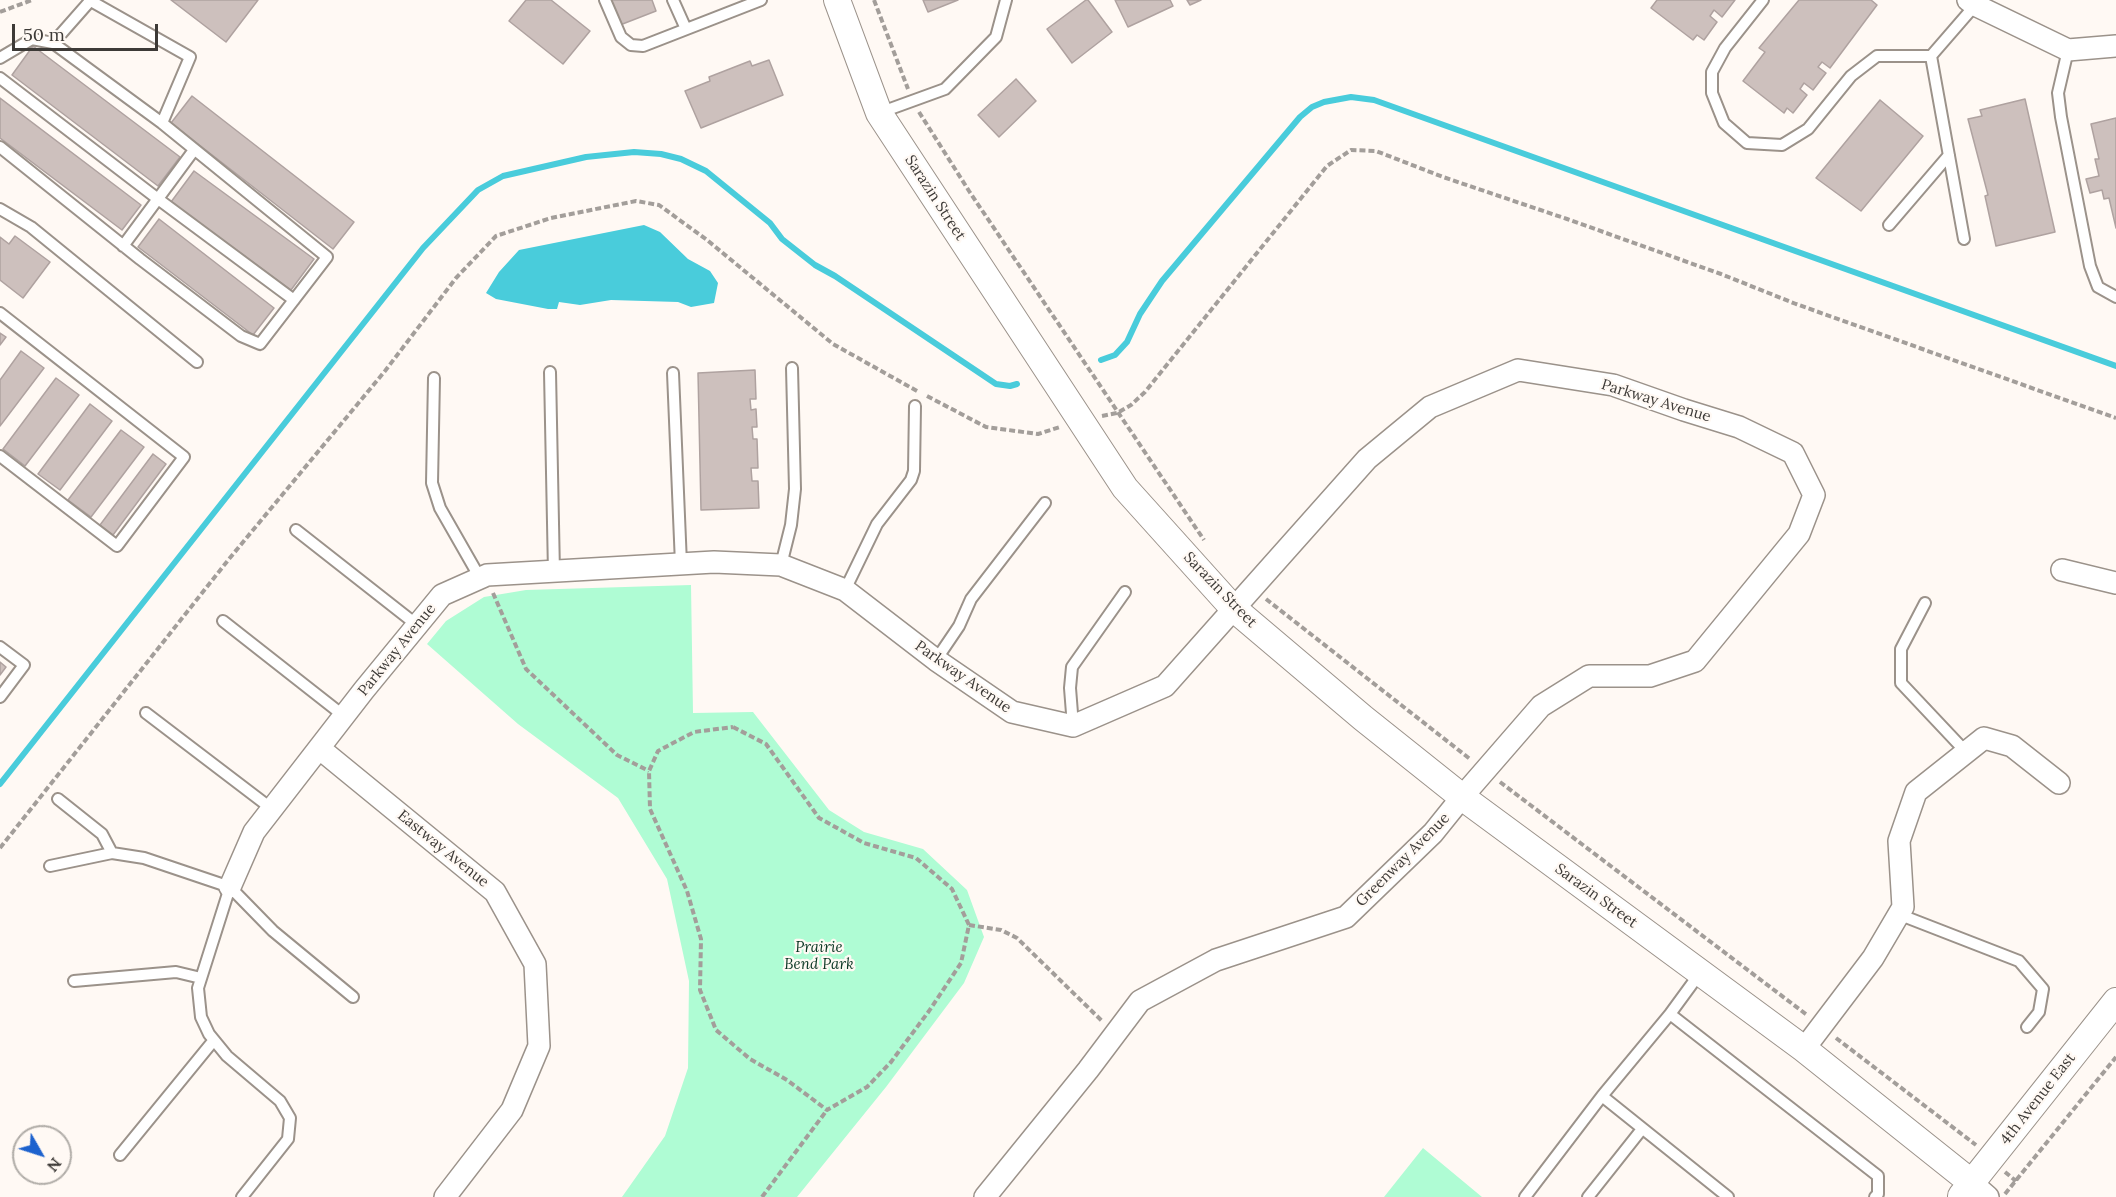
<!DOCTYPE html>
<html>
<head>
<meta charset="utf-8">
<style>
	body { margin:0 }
	#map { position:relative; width:2116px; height:1197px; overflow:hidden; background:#fff9f4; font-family:Lora,serif }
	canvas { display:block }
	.north { position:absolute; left:12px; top:1125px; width:60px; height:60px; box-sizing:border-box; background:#fff9f4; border:2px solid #b1ada8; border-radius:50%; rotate:129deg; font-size:16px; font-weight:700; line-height:24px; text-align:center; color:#3d3a37 }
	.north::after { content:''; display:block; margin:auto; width:21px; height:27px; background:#1d62ce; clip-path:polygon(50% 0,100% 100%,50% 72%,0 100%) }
	.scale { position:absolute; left:12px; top:24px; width:146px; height:27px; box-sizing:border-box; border:3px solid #3d3a37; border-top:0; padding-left:8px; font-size:18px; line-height:21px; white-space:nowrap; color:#3d3a37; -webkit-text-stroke:4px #fff9f4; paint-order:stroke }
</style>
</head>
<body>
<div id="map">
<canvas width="2116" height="1197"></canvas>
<div class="north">N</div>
<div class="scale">50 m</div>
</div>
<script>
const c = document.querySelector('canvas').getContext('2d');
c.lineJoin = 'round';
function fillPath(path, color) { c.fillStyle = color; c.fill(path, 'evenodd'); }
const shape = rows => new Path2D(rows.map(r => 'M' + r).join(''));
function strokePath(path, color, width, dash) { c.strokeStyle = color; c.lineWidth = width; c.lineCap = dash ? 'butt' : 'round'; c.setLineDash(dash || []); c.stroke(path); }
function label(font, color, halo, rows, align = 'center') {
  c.font = font + ' Lora,serif'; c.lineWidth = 4.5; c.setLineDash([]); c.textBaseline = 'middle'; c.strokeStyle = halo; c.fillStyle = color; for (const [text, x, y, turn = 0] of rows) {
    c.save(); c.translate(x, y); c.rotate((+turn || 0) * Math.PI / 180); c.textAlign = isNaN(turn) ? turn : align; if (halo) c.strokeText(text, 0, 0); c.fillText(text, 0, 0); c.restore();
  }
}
fillPath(shape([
	[691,585,693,713,753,712,829,810,864,832,923,849,967,890,984,937,964,983,886,1087,797,1197,622,1197,665,1136,688,1068,689,981,667,879,618,798,518,724,427,644,446,621,484,597,526,590],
	[1423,1148,1482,1197,1384,1197]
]), '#affcd4');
fillPath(shape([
	[644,225,660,232,688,259,710,271,718,283,714,303,691,307,678,302,611,300,580,305,559,302,557,309,548,309,496,299,486,293,499,272,519,250]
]), '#49ccdb');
strokePath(shape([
	[1101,360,1115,355,1127,342,1140,314,1162,281,1300,117,1312,107,1324,102,1351,97,1374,100,2116,366],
	[0,784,423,248,478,190,503,176,586,157,634,152,661,154,681,159,706,171,770,223,782,239,815,265,835,276,996,384,1010,386,1017,384]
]), '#49ccdb', 6);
const building = shape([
	[171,0,258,0,226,42,171,0],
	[526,0,551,0,590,31,563,64,509,21,526,0],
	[610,0,652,0,656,11,620,25,610,0],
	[923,0,958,0,928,12,923,0],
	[1086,0,1088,0,1112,32,1072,63,1047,29,1086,0],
	[1115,0,1170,0,1173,6,1128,27,1115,0],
	[1187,0,1201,0,1190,5,1187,0],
	[1657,0,1735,0,1722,17,1714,10,1710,16,1717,22,1704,40,1697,35,1693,40,1651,8,1657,0],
	[1799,0,1871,0,1877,5,1830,68,1822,62,1818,67,1826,73,1813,90,1804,83,1800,89,1807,95,1793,113,1787,108,1784,113,1743,81,1765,52,1759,48,1799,0],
	[33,46,180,157,158,186,12,75,33,46],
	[769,60,783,95,701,128,685,91,710,81,709,77,750,61,752,66,769,60],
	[1016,79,1036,101,999,137,978,115,1016,79],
	[192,96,354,222,333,249,171,123,192,96],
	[0,98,141,205,122,230,0,138,0,98],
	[2025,99,2055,232,1996,246,1985,196,1988,195,1968,119,1982,116,1980,110,2025,99],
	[1880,100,1923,136,1861,211,1816,178,1880,100],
	[2116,118,2116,228,2109,198,2104,199,2102,190,2090,193,2086,179,2099,176,2095,159,2099,159,2091,124,2116,118],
	[194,171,314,259,291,290,171,202,194,171],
	[159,219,274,308,253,335,138,247,159,219],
	[15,236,50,262,23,298,0,280,0,237,9,244,15,236],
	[0,333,6,337,0,345,0,333],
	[21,351,44,368,0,426,0,380,21,351],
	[755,370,756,399,750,399,751,410,756,409,757,427,752,427,753,439,757,439,758,468,751,468,752,481,758,481,759,508,701,510,698,373,755,370],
	[56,378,79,395,25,466,3,449,56,378],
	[90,404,112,421,60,490,38,474,90,404],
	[121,430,144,447,91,517,68,500,121,430],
	[153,454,166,464,113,535,100,525,153,454],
	[0,662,6,667,0,675,0,662]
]);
fillPath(building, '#cdc0bd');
strokePath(building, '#afa2a0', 1.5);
const service = shape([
	[89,0,190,57,162,123,53,43,90,1],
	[605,0,621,37,631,45,643,46,761,0],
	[673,0,686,29],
	[1763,0,1725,48,1712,72,1712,93,1724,123,1747,143,1782,145,1808,129,1851,76,1877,56,1931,56,1977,3],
	[2068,50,2058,93,2061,117,2090,266,2098,287,2116,297],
	[1931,56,1964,239],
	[0,58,32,39,53,43],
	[0,78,158,199,294,300],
	[879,113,945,89,996,37,1006,0],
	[0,147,140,259,241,336,260,344,327,257,162,123],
	[0,209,31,227,197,362],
	[1889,225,1949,155],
	[123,246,194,150],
	[0,313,184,457,117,546,0,456],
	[550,372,554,573],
	[673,373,681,564],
	[434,378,432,483,440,508,480,578],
	[296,530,417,625],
	[781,565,791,525,795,489,792,368],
	[845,590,877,524,911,480,914,471,915,406],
	[1925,603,1901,649,1901,683,1966,752],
	[223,621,344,716],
	[0,647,24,665,0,697],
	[936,660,959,626,971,599,1045,503],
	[146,713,272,809],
	[1073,726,1070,688,1072,667,1125,592],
	[58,799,102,834,112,853],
	[50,866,112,853,144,858,230,887,273,931,353,997],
	[230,887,198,988,201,1017,209,1034,227,1056,280,1101,290,1118,288,1139,242,1197],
	[1898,914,2019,961,2043,989,2039,1012,2027,1027],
	[1700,973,1670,1014,1602,1096,1728,1197],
	[74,981,176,972,201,978],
	[1670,1014,1878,1176,1878,1194,1875,1197],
	[120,1155,214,1040],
	[1525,1197,1602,1096],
	[1588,1197,1642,1129]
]);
const minor = shape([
	[1968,0,1975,5,2068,50,2116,46],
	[2062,570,2116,583],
	[319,748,495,892,535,964,539,1046,512,1110,445,1197],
	[230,887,254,832,364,690,442,595,487,575,714,562,781,565,845,590,936,660,1012,712,1073,726,1165,686,1367,459,1430,407,1518,370,1613,385,1684,410,1739,427,1793,453,1814,495,1799,534,1695,661,1650,676,1589,676,1541,706,1462,797,1433,833,1346,917,1216,960,1140,1001,1088,1070,985,1197],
	[1804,1049,1873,958,1903,907,1899,841,1916,792,1984,738,2012,746,2059,783],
	[1972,1183,1988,1197]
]);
const tertiary = shape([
	[837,0,879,113,1125,488,1233,608,1363,718,1462,797,1804,1049,1972,1183],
	[1961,1196,2116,1001]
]);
strokePath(service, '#9b928a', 14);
strokePath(minor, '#9b928a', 24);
strokePath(tertiary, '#9b928a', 28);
strokePath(shape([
	[874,0,908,89],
	[0,12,32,0],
	[919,112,969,191,1204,540],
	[927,396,986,427,1038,434,1060,427],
	[1102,416,1117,413,1131,405,1145,392,1327,166,1351,150,1376,151,1443,177,1567,219,1721,274,1796,304,2116,418],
	[493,593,526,669,617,755,649,771],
	[1266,599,1470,759],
	[733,727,766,744,819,818,864,843,916,858,952,889,969,925,961,963,929,1011,891,1062,867,1087,827,1110,787,1080,750,1059,716,1030,700,990,701,939,687,891,650,809,649,771,658,751,694,732,733,727],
	[1500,782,1807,1015],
	[0,848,229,559,385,371,456,278,496,236,551,218,636,201,659,205,707,240,833,344,917,391],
	[969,925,1001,930,1017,938,1102,1021],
	[1836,1038,1976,1145],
	[2005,1172,2016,1181],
	[2005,1194,2116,1057],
	[762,1197,827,1110]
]), '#a39e9a', 4, [6, 3]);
strokePath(service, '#fff', 10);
strokePath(minor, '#fff', 21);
strokePath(tertiary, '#fff', 26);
label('15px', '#3d3a37', '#fff9f4', [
	["Sarazin Street",935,198,57],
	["Parkway Avenue",1656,401,17],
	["Sarazin Street",1220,590,46],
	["Parkway Avenue",397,650,-51],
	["Parkway Avenue",963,677,35],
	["Eastway Avenue",443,849,39],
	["Greenway Avenue",1403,860,-45],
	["Sarazin Street",1596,896,36],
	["4th Avenue East",2038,1099,-52]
]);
label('italic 15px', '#0a3623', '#fff9f4', [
	["Prairie",819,948],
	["Bend Park",819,965]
]);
</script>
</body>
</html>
